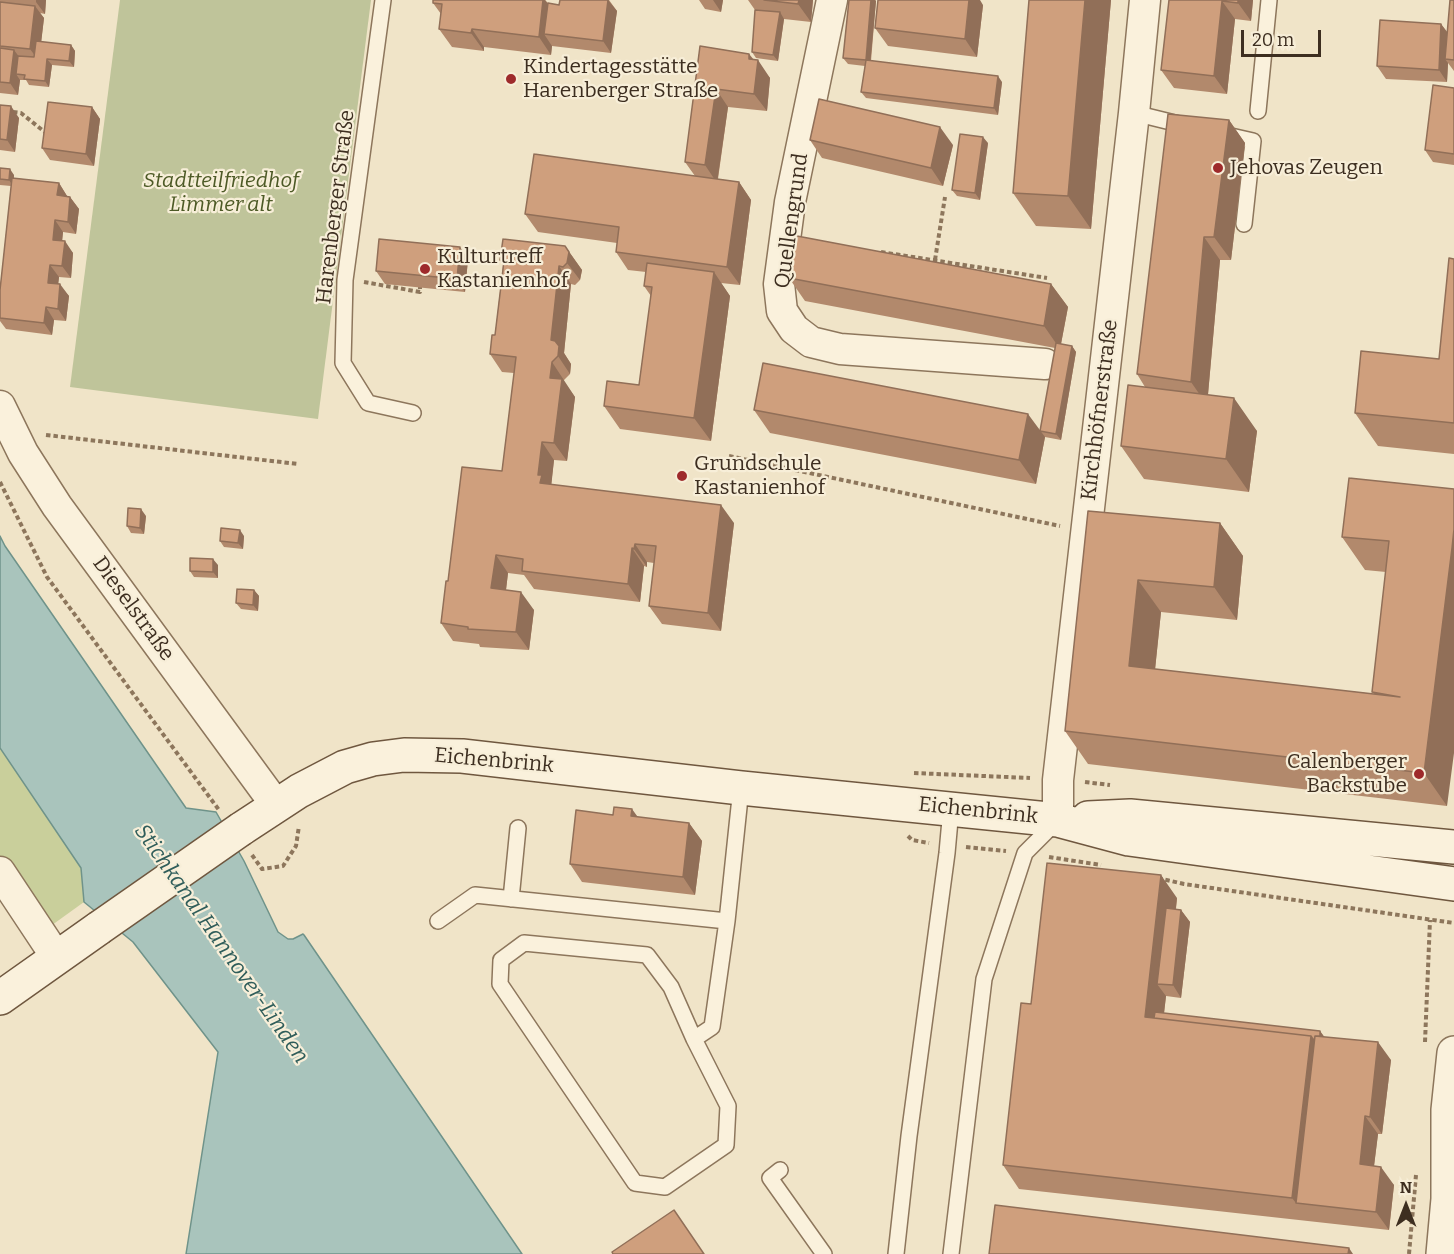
<!DOCTYPE html>
<html>
<head>
<meta charset="utf-8">
<style>
	body { margin:0 }
	#map { position:relative; width:1454px; height:1254px; overflow:hidden; background:#f0e4c8; font-family:Bitter,serif }
	canvas { display:block }
	.north { position:absolute; left:1376px; top:1176px; width:60px; height:60px; -webkit-text-stroke:4px #f7eed8; paint-order:stroke; rotate:0deg; font-size:16px; font-weight:700; line-height:24px; text-align:center; color:#3d2e20 }
	.north::after { content:''; display:block; margin:auto; width:21px; height:27px; background:#3d2e20; clip-path:polygon(50% 0,100% 100%,50% 72%,0 100%) }
	.scale { position:absolute; left:1241px; top:30px; width:80px; height:27px; box-sizing:border-box; border:3px solid #3d2e20; border-top:0; padding-left:8px; font-size:18px; line-height:21px; white-space:nowrap; color:#3d2e20; -webkit-text-stroke:4px #f7eed8; paint-order:stroke }
</style>
</head>
<body>
<div id="map">
<canvas width="1454" height="1254"></canvas>
<div class="north">N</div>
<div class="scale">20 m</div>
</div>
<script>
const c = document.querySelector('canvas').getContext('2d');
c.lineJoin = 'round';
function fillPath(path, color) { c.fillStyle = color; c.fill(path, 'evenodd'); }
const shape = rows => new Path2D(rows.map(r => 'M' + r).join(''));
function strokePath(path, color, width, dash) { c.strokeStyle = color; c.lineWidth = width; c.lineCap = dash ? 'butt' : 'round'; c.setLineDash(dash || []); c.stroke(path); }
function label(font, color, halo, rows, align = 'center') {
  c.font = font + ' Bitter,serif'; c.lineWidth = 4.5; c.setLineDash([]); c.textBaseline = 'middle'; c.strokeStyle = halo; c.fillStyle = color; for (const [text, x, y, turn = 0] of rows) {
    c.save(); c.translate(x, y); c.rotate((+turn || 0) * Math.PI / 180); c.textAlign = isNaN(turn) ? turn : align; if (halo) c.strokeText(text, 0, 0); c.fillText(text, 0, 0); c.restore();
  }
}
fillPath(shape([
	[0,748,81,868,84,902,41,933,0,872]
]), '#c9cf9b');
fillPath(shape([
	[120,0,371,0,318,419,70,387]
]), '#bfc49a');
const water = shape([
	[0,536,5,546,186,808,216,812,244,861,278,932,288,939,293,939,303,934,304,935,522,1254,186,1254,218,1052,133,942,84,902,81,868,0,748,0,536]
]);
fillPath(water, '#a9c4bc');
strokePath(water, '#6f938a', 1.5);
const service = shape([
	[383,0,345,280,343,363,368,403,413,413],
	[1258,111,1269,0],
	[1134,113,1187,126],
	[1222,134,1253,141,1244,224],
	[511,899,518,828],
	[438,921,475,895,727,921],
	[694,1039,671,987,647,955,524,943,501,960,500,984,635,1183,665,1187,726,1145,728,1106,694,1039,712,1027,727,921,741,788],
	[780,1170,770,1178,824,1254],
	[896,1254,909,1136,947,853,951,809],
	[951,1254,984,979,1025,853,1056,822]
]);
const minor = shape([
	[832,0,790,202,779,284,782,311,794,329,811,342,840,349,1045,364],
	[0,406,23,453,57,506,276,805],
	[1058,820,1058,780,1134,113,1145,0],
	[0,872,57,958]
]);
const tertiary = shape([
	[1443,1254,1448,1199,1448,1110,1454,1053]
]);
const secondary = shape([
	[1088,818,1130,816,1454,847],
	[241,829,299,791,345,767,373,759,404,755,462,756,741,788,1058,820,1129,839,1454,884],
	[0,998,99,928]
]);
strokePath(service, '#8d765c', 18);
strokePath(minor, '#8d765c', 33);
strokePath(tertiary, '#8d765c', 36);
strokePath(secondary, '#6f573f', 36);
strokePath(shape([
	[13,112,21,113,46,133],
	[881,252,1047,278],
	[935,260,945,197],
	[364,282,420,292,420,287],
	[46,435,298,464],
	[729,456,1060,526],
	[0,482,47,577,219,810],
	[914,773,1030,778],
	[1085,782,1110,785],
	[908,836,912,840,929,843],
	[966,847,1006,851],
	[252,855,262,869,283,866,296,846,299,826],
	[1049,857,1101,865],
	[1158,878,1184,884,1454,923],
	[1425,1042,1430,920],
	[1409,1254,1416,1175]
]), '#8d765c', 4, [4.5, 3]);
strokePath(service, '#faf1dc', 15);
strokePath(minor, '#faf1dc', 30);
strokePath(tertiary, '#faf1dc', 33);
strokePath(secondary, '#faf1dc', 33);
const secondaryBridge = shape([
	[99,928,241,829]
]);
strokePath(secondaryBridge, '#6f573f', 36, []);
strokePath(secondaryBridge, '#faf1dc', 33);
fillPath(shape([
	[0,0,46,0,45,14,40,13,44,18,41,42,71,45,75,51,74,67,52,65,49,87,29,85,26,80,20,80,18,95,0,93],
	[433,0,545,0,548,3,559,5,560,0,609,0,617,11,611,53,552,46,551,55,484,47,484,51,452,47,439,29,441,14,433,3],
	[699,0,723,0,721,12,705,9],
	[748,0,813,0,811,22,784,19,778,61,756,58,752,52,755,10],
	[849,0,875,0,876,1,871,61,1002,82,998,115,866,98,861,92,865,66,848,64,843,58],
	[1029,0,1111,0,1091,229,1036,226,1013,193],
	[1169,0,1253,0,1251,21,1235,19,1227,94,1174,88,1161,70],
	[1454,0,1454,71,1448,63,1447,82,1386,79,1377,66,1441,24,1448,33],
	[983,5,977,57,888,46,875,28],
	[700,46,749,54,770,78,767,111,728,107,718,179,739,182,751,200,740,285,721,283,730,296,711,441,620,429,604,406,639,385,651,296,644,286,646,272,628,270,616,252,617,243,538,232,525,214,695,176,685,162],
	[1454,88,1454,165,1433,162,1425,150],
	[0,105,19,118,15,152,0,150],
	[92,107,100,119,94,166,50,160,42,148],
	[1229,120,1245,143,1231,260,1220,260,1208,395,1257,431,1249,492,1144,479,1121,446,1145,387,1137,374],
	[810,140,953,145,943,186,822,158],
	[988,143,980,200,957,196,952,190],
	[0,168,14,175,14,178,59,183,67,196,70,197,79,209,76,234,63,232,62,241,73,253,71,278,59,277,58,284,69,296,66,321,54,320,52,335,6,329,0,321,0,290,11,186,0,185],
	[565,246,582,270,580,280,575,285,571,284,564,353,571,364,570,374,564,380,564,382,575,397,567,461,554,460,551,485,734,523,721,631,662,624,649,606,654,563,647,562,647,567,644,566,640,602,534,589,524,575,508,573,506,590,534,610,529,650,480,647,479,644,453,641,441,623,448,581,502,471,514,373,502,372,490,354,495,335,503,265,500,260],
	[468,259,465,292,385,284,376,271],
	[1454,259,1454,454,1378,446,1355,413,1439,359],
	[789,278,1051,284,1068,307,1061,344,1072,346,1076,352,1061,440,1045,437,1036,484,770,433,754,410,1040,431,1055,348,805,301],
	[1454,489,1447,806,1088,764,1065,731,1088,511,1220,523,1243,556,1237,620,1161,612,1155,669,1374,694,1372,692,1386,572,1365,570,1342,537],
	[146,516,144,534,131,533,127,526],
	[244,536,243,549,224,547,220,541],
	[218,565,218,578,194,577,190,571],
	[254,590,259,596,258,611,241,609,236,603],
	[613,815,689,823,702,841,695,895,582,882,570,864],
	[1177,898,1176,909,1181,910,1190,922,1181,998,1166,996,1164,1014,1320,1031,1324,1037,1391,1060,1382,1134,1378,1134,1374,1166,1394,1185,1389,1230,1019,1189,1003,1165,1031,1004]
]), '#b2896c');
fillPath(shape([
	[36,0,46,0,45,14,36,2],
	[543,0,545,0,556,15,544,34,552,46,551,55,539,37],
	[608,0,617,11,611,53,603,41],
	[713,0,723,0,721,12],
	[799,0,813,0,811,22,798,4],
	[871,0,875,0,876,1,870,66,866,60],
	[969,0,980,0,983,5,977,57,965,39],
	[1085,0,1111,0,1091,229,1068,196],
	[1238,0,1253,0,1251,21,1238,3],
	[1222,1,1235,19,1227,94,1214,76],
	[35,6,44,18,39,61,30,49],
	[780,12,784,19,778,61,773,55],
	[1441,24,1450,36,1445,59,1448,63,1447,82,1439,70],
	[472,29,484,47,484,51,471,33],
	[71,45,75,51,74,67,69,61],
	[14,50,23,62,16,74,20,80,18,95,10,83],
	[749,54,757,65,758,60,770,78,767,111,754,94,749,59],
	[47,59,52,65,49,87,45,81],
	[998,76,1002,82,998,115,994,108],
	[716,89,728,107,717,183,705,165],
	[11,106,19,118,15,152,7,140],
	[92,107,100,119,94,166,86,154],
	[1229,120,1245,143,1231,260,1214,237],
	[940,127,953,145,943,186,931,168],
	[983,137,988,143,980,200,975,193],
	[10,169,14,175,13,186,9,180],
	[739,182,751,200,740,285,727,267],
	[59,183,67,196,66,208,57,195],
	[70,197,79,209,76,234,68,222],
	[55,220,63,232,61,252,53,240],
	[1204,237,1220,260,1207,405,1191,382],
	[65,241,73,253,71,278,62,266],
	[565,246,582,270,580,280,567,263],
	[460,247,468,259,465,292,457,279],
	[50,265,59,277,57,295,48,283],
	[559,266,571,284,564,353,571,364,570,374,558,356,551,340],
	[714,272,730,296,711,441,694,418],
	[60,284,69,296,66,321,58,309],
	[1051,284,1068,307,1060,349,1044,326],
	[46,307,54,320,52,335,44,323],
	[1072,346,1076,352,1061,440,1056,434],
	[552,362,575,397,567,461,554,443,550,378],
	[1234,398,1257,431,1249,492,1226,459],
	[1028,414,1045,437,1036,484,1019,460],
	[542,442,554,460,551,488,540,483,538,475],
	[721,505,734,523,721,631,708,613],
	[141,509,146,516,144,534,140,528],
	[1220,523,1243,556,1237,620,1214,587],
	[1454,529,1454,753,1447,806,1424,773],
	[240,530,244,536,243,549,238,543],
	[635,544,647,562,647,567,634,549],
	[632,548,644,566,640,602,628,584],
	[496,555,508,573,504,606,491,588],
	[213,559,218,565,218,578,213,572],
	[1138,580,1161,612,1152,699,1129,666],
	[254,590,259,596,258,611,253,605],
	[521,592,534,610,529,650,516,632],
	[632,809,645,827,631,816],
	[689,823,702,841,695,895,683,877],
	[1161,875,1177,898,1167,985,1157,984,1166,996,1162,1029,1145,1017],
	[1181,910,1190,922,1181,998,1173,985],
	[1320,1031,1329,1043,1296,1203,1292,1198,1311,1036],
	[1378,1042,1391,1060,1382,1134,1370,1117],
	[1365,1116,1378,1134,1372,1182,1360,1164],
	[1381,1167,1394,1185,1389,1230,1376,1212],
	[1349,1248,1353,1254,1348,1254]
]), '#916f58');
const building = shape([
	[433,0,543,0,539,37,472,29,471,33,439,29,442,4,433,3,433,0],
	[560,0,608,0,603,41,544,34,548,3,559,5,560,0],
	[764,0,799,0,798,4,764,0],
	[849,0,871,0,866,60,998,76,994,108,861,92,866,60,843,58,849,0],
	[878,0,969,0,965,39,875,28,878,0],
	[1029,0,1085,0,1068,196,1013,193,1029,0],
	[1169,0,1238,0,1238,3,1222,1,1214,76,1161,70,1169,0],
	[1450,0,1454,0,1454,60,1445,59,1450,0],
	[0,2,35,6,30,49,0,46,0,2],
	[755,10,780,12,773,55,752,52,755,10],
	[1380,20,1441,24,1439,70,1377,66,1380,20],
	[36,41,71,45,69,61,47,59,45,81,24,79,25,75,16,74,18,56,34,57,36,41],
	[700,46,749,54,749,59,758,60,754,94,716,89,705,165,685,162,700,46],
	[0,48,14,50,10,83,0,82,0,48],
	[1433,85,1454,88,1454,154,1425,150,1433,85],
	[819,99,940,127,931,168,810,140,819,99],
	[48,102,92,107,86,154,42,148,48,102],
	[0,105,11,106,7,140,0,139,0,105],
	[1168,114,1229,120,1214,237,1204,237,1191,382,1137,374,1168,114],
	[960,134,983,137,975,193,952,190,960,134],
	[534,154,739,182,727,267,616,252,619,227,525,214,534,154],
	[0,168,10,169,9,180,0,179,0,168],
	[12,178,59,183,57,195,70,197,68,222,55,220,53,240,65,241,62,266,50,265,49,273,48,283,60,284,58,309,46,307,44,323,0,318,0,290,12,178],
	[797,236,1051,284,1044,326,789,278,797,236],
	[379,239,460,247,457,279,376,271,379,239],
	[503,239,565,246,569,252,567,263,563,267,559,266,551,340,555,341,559,346,558,356,552,362,550,378,562,379,554,443,542,442,538,475,542,475,540,483,721,505,708,613,649,606,656,546,635,544,634,549,632,548,628,584,522,571,523,559,496,555,491,588,521,592,516,632,468,629,468,627,441,623,446,581,448,581,462,467,502,471,516,357,490,354,492,335,495,335,504,261,500,260,503,239],
	[1449,258,1454,259,1454,423,1355,413,1361,351,1439,359,1449,258],
	[647,263,714,272,694,418,604,406,607,381,639,385,652,287,644,286,647,263],
	[1056,343,1072,346,1056,434,1040,431,1056,343],
	[763,363,1028,414,1019,460,754,410,763,363],
	[1128,385,1234,398,1226,459,1121,446,1128,385],
	[1349,478,1454,489,1454,529,1452,548,1424,773,1065,731,1088,511,1220,523,1214,587,1138,580,1129,666,1400,697,1372,692,1389,541,1342,537,1349,478],
	[128,508,141,509,140,528,127,526,128,508],
	[221,528,240,530,238,543,220,541,221,528],
	[190,558,213,559,213,572,190,571,190,558],
	[237,589,254,590,253,605,236,603,237,589],
	[614,807,632,809,631,816,689,823,683,877,570,864,576,810,613,815,614,807],
	[1047,863,1161,875,1145,1017,1311,1036,1292,1198,1003,1165,1021,1003,1031,1004,1047,863],
	[1166,908,1181,910,1173,985,1157,984,1166,908],
	[1155,1012,1320,1031,1320,1036,1315,1036,1314,1041,1311,1036,1154,1018,1155,1012],
	[1315,1036,1378,1042,1370,1117,1365,1116,1360,1164,1381,1167,1376,1212,1296,1203,1315,1036],
	[995,1205,1349,1248,1348,1254,989,1254,995,1205],
	[674,1210,704,1254,613,1254,612,1252,674,1210]
]);
fillPath(building, '#cf9f7d');
strokePath(building, '#916f58', 1.5);
for (const [x, y, r, color] of [
	[511,79,6,"#9e2a2b"],
	[1218,168,6,"#9e2a2b"],
	[425,269,6,"#9e2a2b"],
	[682,476,6,"#9e2a2b"],
	[1419,774,6,"#9e2a2b"]
]) { const dot = new Path2D(); dot.arc(x, y, r, 0, 2 * Math.PI); c.fillStyle = color; c.fill(dot); strokePath(dot, '#f7eed8', 2); }
label('21px', '#3d2e20', '#f7eed8', [
	["Kindertagesstätte",523,67],
	["Harenberger Straße",523,91],
	["Jehovas Zeugen",1230,168],
	["Kulturtreff",437,257],
	["Kastanienhof",437,281],
	["Grundschule",694,464],
	["Kastanienhof",694,488],
	["Calenberger",1407,762,"right"],
	["Backstube",1407,786,"right"]
], 'left');
label('italic 21px', '#4d5a26', '#f7eed8', [
	["Stadtteilfriedhof",221,181],
	["Limmer alt",221,205]
]);
label('21px', '#3d2e20', '#f7eed8', [
	["Harenberger Straße",336,207,-83],
	["Quellengrund",792,221,-82],
	["Kirchhöfnerstraße",1100,410,-83],
	["Dieselstraße",133,609,54],
	["Eichenbrink",494,761,5],
	["Eichenbrink",978,811,6]
]);
label('italic 22px', '#2f5d5a', '#f7eed8', [
	["Stichkanal Hannover-Linden",221,944,55]
]);
</script>
</body>
</html>
